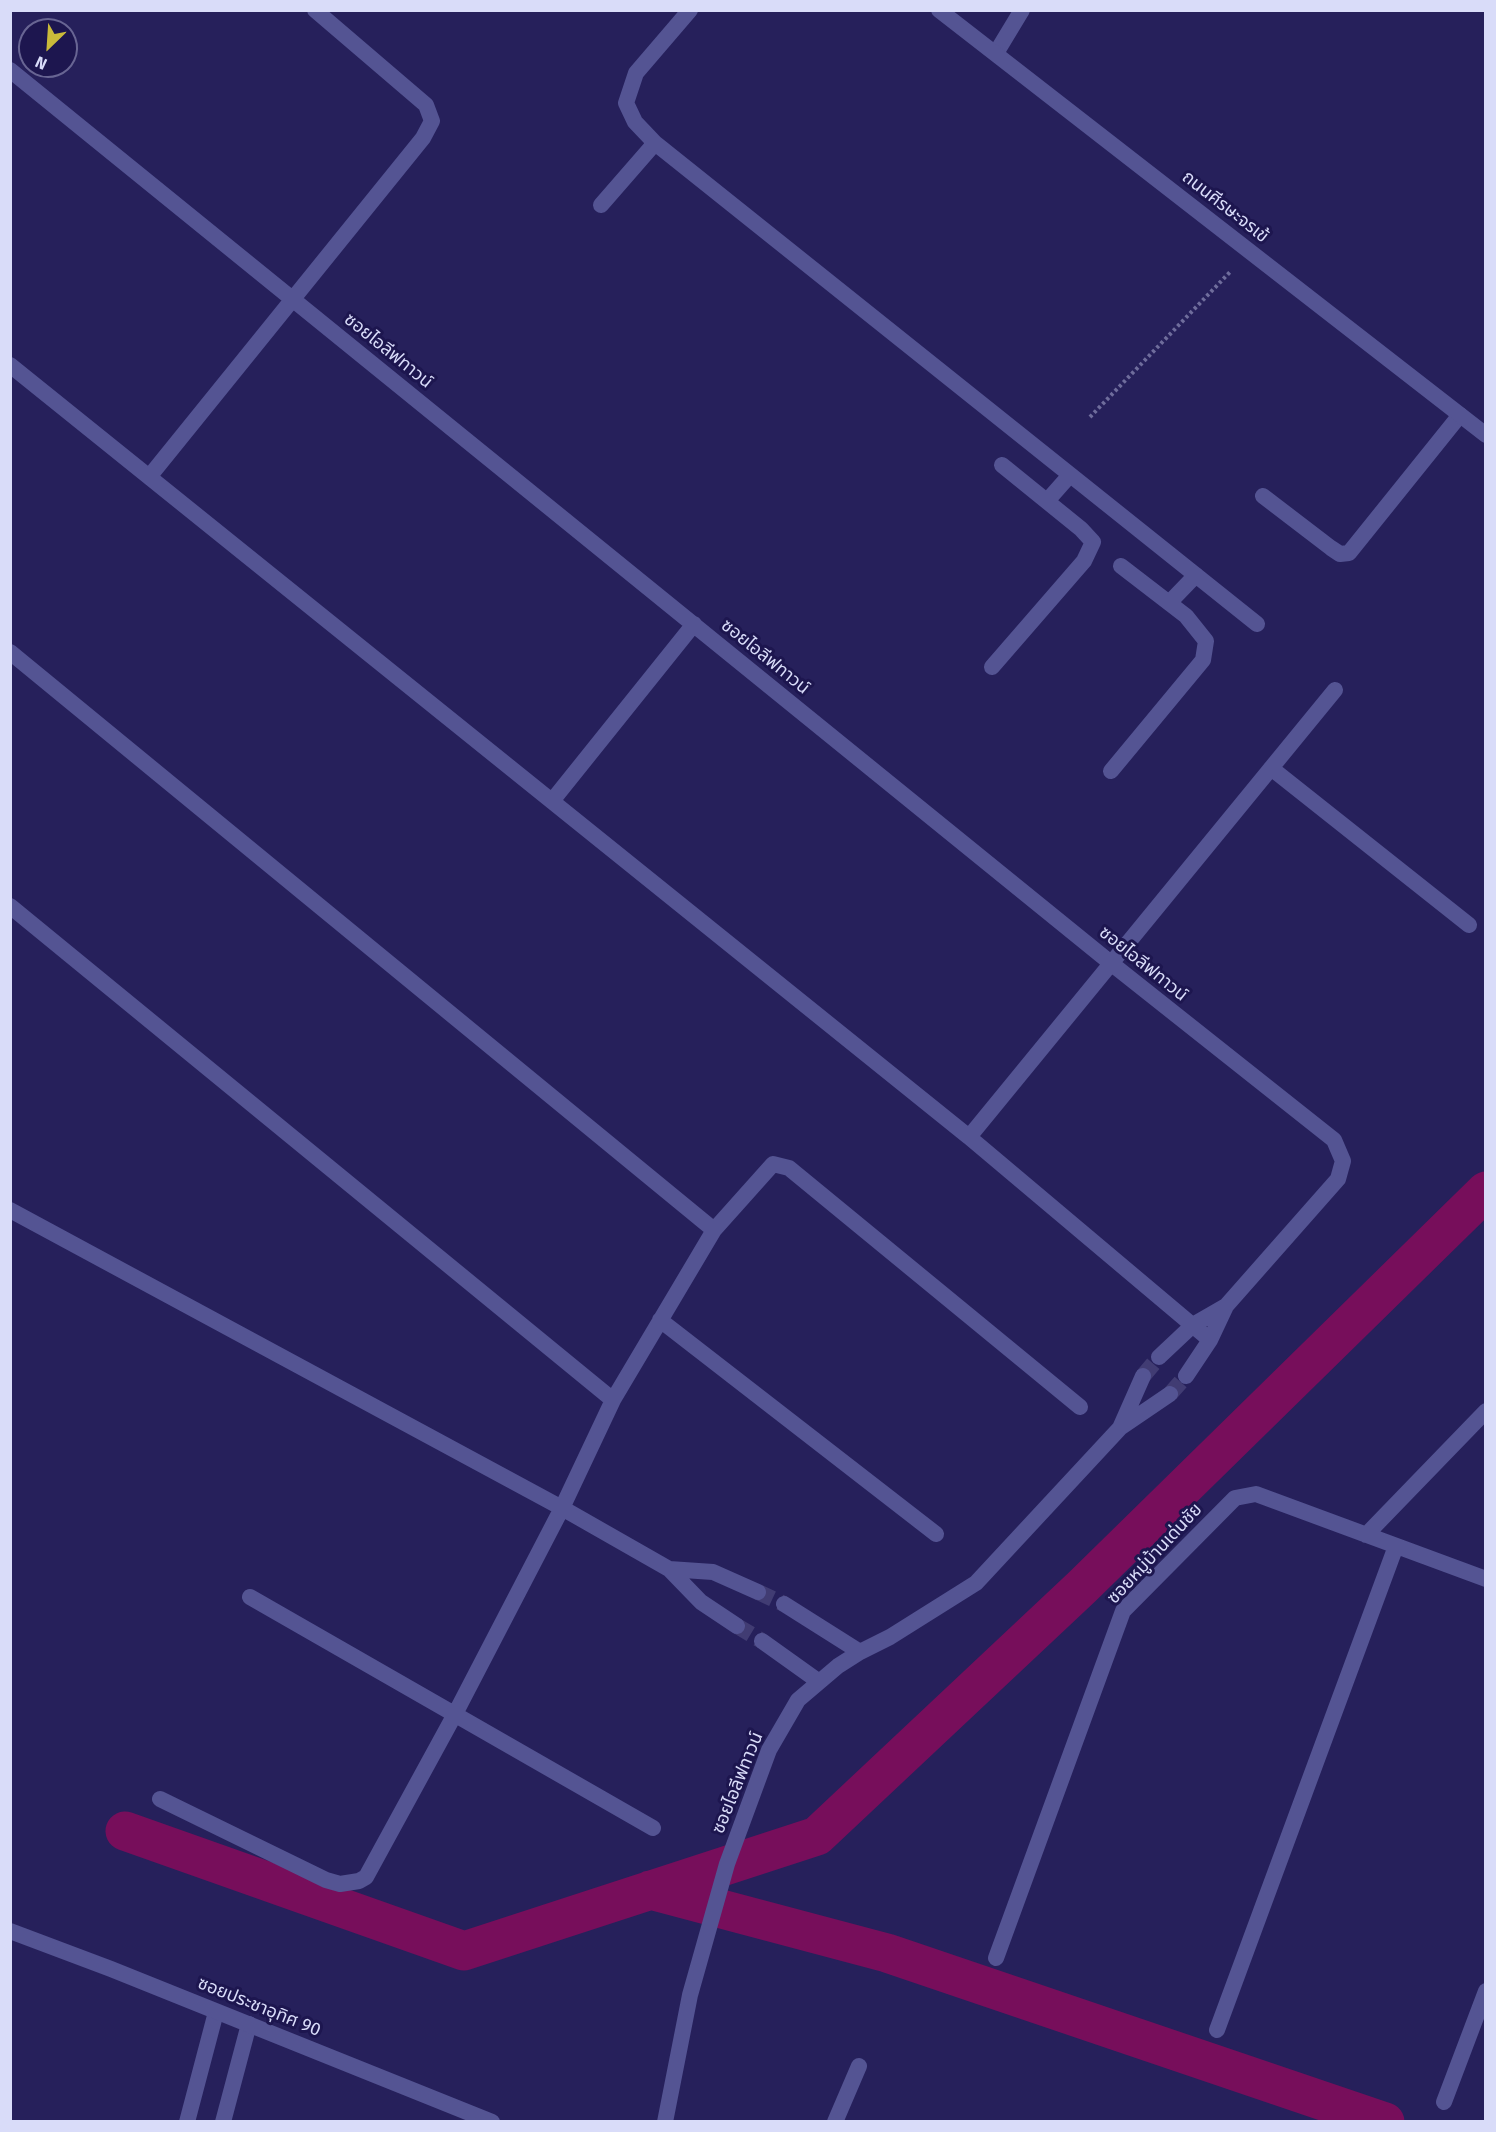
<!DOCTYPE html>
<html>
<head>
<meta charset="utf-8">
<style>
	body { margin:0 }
	#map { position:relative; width:1496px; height:2132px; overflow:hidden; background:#26205b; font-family:"Fira Sans",sans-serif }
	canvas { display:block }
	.frame { position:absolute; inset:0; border:12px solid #d9dcf9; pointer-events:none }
	.north { position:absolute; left:18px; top:18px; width:60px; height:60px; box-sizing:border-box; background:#1d164f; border:2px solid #686593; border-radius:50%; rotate:205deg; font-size:16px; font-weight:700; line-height:24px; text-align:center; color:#d9dcf9 }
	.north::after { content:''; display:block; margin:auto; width:21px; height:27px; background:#caba3a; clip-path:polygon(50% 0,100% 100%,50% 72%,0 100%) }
</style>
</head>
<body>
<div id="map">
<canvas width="1496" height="2132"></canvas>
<div class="frame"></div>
<div class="north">N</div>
</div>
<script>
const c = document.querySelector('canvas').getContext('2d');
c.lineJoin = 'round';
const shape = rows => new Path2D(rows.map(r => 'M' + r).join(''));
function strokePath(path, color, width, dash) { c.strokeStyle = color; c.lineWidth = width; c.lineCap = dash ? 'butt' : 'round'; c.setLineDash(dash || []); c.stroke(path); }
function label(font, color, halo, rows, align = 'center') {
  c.font = font + ' "Fira Sans","Noto Sans Thai",sans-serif'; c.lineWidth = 6; c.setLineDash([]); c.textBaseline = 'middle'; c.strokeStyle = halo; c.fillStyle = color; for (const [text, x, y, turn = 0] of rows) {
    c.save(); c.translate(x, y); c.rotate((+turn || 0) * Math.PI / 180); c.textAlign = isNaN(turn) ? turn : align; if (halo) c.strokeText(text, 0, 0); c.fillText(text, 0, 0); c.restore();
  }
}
strokePath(shape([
	[125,1831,464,1951,817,1836,1082,1587,1486,1191],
	[650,1890,887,1953,1385,2122]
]), '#770e5b', 39);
strokePath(shape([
	[1143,1376,1159,1357],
	[1170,1394,1186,1376],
	[758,1592,784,1604],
	[737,1626,762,1641]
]), '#413c73', 16, [16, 8]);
strokePath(shape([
	[1090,417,1231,271]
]), '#6f6d9c', 4, [3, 3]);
strokePath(shape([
	[690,10,636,73,626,103,635,122,655,143,1257,624],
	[996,53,1022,10],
	[601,205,655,143],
	[1263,496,1331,548,1340,554,1349,553,1460,415],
	[1047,501,1070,475],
	[1169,603,1196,575],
	[992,667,1084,561,1093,542,1081,529,1002,465],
	[1111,771,1203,660,1206,641,1186,616,1121,566],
	[835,2122,859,2066]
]), '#545493', 16);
strokePath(shape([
	[939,10,1486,435],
	[10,70,1112,964,1334,1140,1343,1161,1338,1179,1226,1306,1210,1340,1186,1376],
	[10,365,969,1137,1210,1340],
	[149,477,423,138,432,121,426,105,315,10],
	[10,652,714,1230],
	[1271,768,1469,925],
	[552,801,694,624],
	[10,906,613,1400],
	[969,1137,1335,690],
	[10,1210,562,1508,669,1569,701,1602,737,1626],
	[660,1320,936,1534],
	[1159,1357,1193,1325,1226,1306],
	[1120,1428,1143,1376],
	[1366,1535,1486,1411],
	[669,1569,713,1572,758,1592],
	[250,1597,653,1828],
	[784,1604,860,1652],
	[762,1641,818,1681],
	[160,1799,326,1880,340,1884,359,1881,366,1877,455,1714,562,1508,613,1400,714,1230,773,1164,789,1168,1080,1407],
	[996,1958,1123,1611,1235,1498,1256,1494,1486,1579],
	[1217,2030,1396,1546],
	[1444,2102,1486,1991],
	[187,2122,216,2012],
	[223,2122,249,2024],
	[665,2122,690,1995,727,1864,769,1750,798,1700,838,1666,860,1652,890,1637,976,1583,1120,1428,1170,1394]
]), '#545493', 16);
strokePath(shape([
	[10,1931,111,1969,492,2122]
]), '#545493', 16);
label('18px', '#d9dcf9', '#1d164f', [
	["ถนนศีรษะจรเข้",1225,207,38],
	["ซอยไอลีฟทาวน์",388,351,39],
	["ซอยไอลีฟทาวน์",765,657,39],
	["ซอยไอลีฟทาวน์",1143,964,39],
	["ซอยหมู่บ้านเด่นชัย",1155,1554,-47],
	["ซอยไอลีฟทาวน์",738,1783,-68],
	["ซอยประชาอุทิศ 90",259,2007,22]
]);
</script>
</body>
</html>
